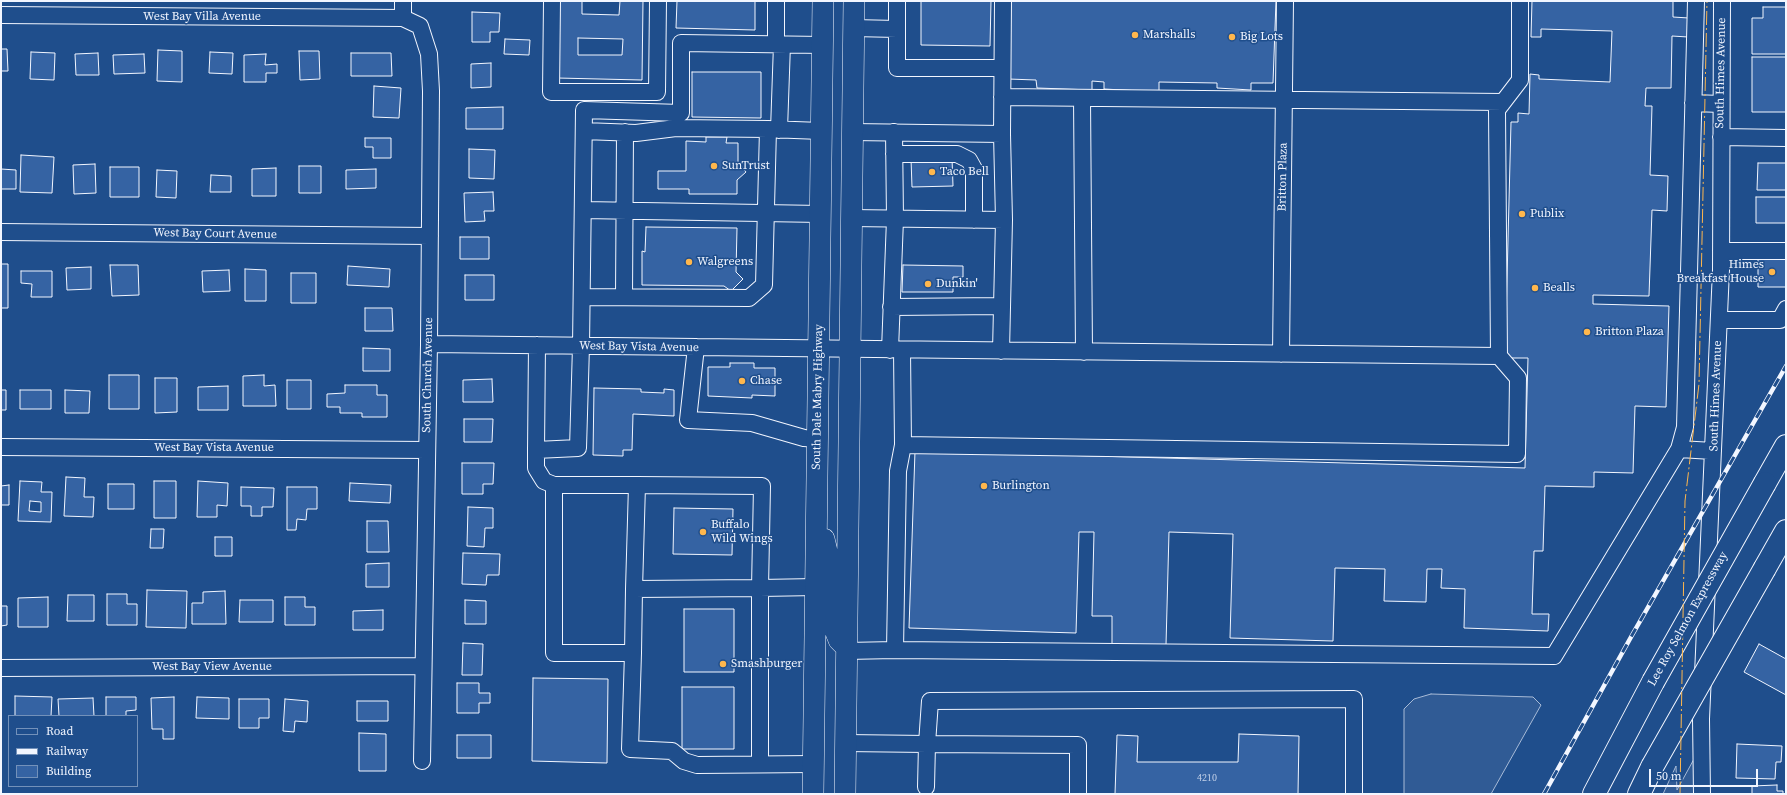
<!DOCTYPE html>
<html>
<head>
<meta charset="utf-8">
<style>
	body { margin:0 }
	#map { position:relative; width:1787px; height:795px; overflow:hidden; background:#1f4e8c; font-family:"Source Serif 4",serif }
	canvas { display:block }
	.frame { position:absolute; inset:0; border:2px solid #f2f6ff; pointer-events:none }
	.legend { position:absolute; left:8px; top:715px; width:130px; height:72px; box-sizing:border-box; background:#1f4e8c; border:1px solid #7391ba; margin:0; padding:5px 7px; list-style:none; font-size:12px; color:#f2f6ff }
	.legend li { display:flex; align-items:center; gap:8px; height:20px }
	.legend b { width:20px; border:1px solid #7391ba }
	.scale { position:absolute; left:1649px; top:769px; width:109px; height:18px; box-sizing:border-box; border:2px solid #f2f6ff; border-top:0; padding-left:5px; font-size:12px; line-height:14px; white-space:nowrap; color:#f2f6ff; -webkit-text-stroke:3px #1f4e8c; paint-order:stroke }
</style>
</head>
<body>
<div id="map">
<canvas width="1787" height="795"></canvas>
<div class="frame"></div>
<ul class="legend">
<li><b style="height:5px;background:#1f4e8c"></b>Road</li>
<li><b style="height:5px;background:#f2f6ff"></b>Railway</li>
<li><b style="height:11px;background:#3563a3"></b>Building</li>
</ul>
<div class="scale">50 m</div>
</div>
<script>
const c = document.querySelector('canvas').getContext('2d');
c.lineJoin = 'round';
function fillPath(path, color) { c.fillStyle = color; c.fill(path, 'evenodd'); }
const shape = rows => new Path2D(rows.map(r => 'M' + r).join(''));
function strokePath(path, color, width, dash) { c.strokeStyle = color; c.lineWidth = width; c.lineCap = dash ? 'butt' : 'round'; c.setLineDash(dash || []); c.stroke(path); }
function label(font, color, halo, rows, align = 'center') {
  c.font = font + ' "Source Serif 4",serif'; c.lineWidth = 3; c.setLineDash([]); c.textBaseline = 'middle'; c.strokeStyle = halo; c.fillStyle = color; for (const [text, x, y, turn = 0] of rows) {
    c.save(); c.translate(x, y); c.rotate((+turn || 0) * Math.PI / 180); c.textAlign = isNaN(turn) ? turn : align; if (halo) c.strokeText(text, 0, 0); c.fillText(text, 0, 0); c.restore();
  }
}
const built = shape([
	[1431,694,1533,697,1541,705,1491,794,1404,794,1404,709,1414,699,1431,694],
	[1694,759,1694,794,1663,794,1676,766,1677,790,1694,759]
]);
fillPath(built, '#305b95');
strokePath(built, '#a8bbd7', 1);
const building = shape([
	[558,1,582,1,582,14,619,15,620,1,643,1,642,80,557,78,558,1],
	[578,38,623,39,622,55,578,55,578,38],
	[677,1,755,1,755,30,676,28,677,1],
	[921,1,991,1,990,46,921,45,921,1],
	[1011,1,1276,1,1273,83,1251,83,1251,90,1217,88,1217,83,1159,82,1159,92,1104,89,1104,82,1092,81,1092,90,1037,88,1036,80,1008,79,1011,1],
	[1532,1,1673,1,1673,17,1689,18,1688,37,1672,36,1671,88,1646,88,1645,106,1652,106,1650,175,1668,176,1667,211,1652,210,1649,296,1593,295,1593,304,1669,306,1666,407,1635,406,1633,473,1594,472,1594,487,1545,486,1543,551,1534,551,1532,614,1549,614,1548,631,1464,628,1465,589,1441,588,1442,569,1427,569,1426,602,1384,601,1385,569,1335,568,1333,641,1230,638,1233,534,1169,532,1166,645,1112,644,1112,616,1092,616,1094,532,1079,532,1076,633,909,628,915,451,1525,468,1528,358,1505,358,1511,122,1518,122,1518,113,1529,114,1530,74,1539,75,1539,79,1610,82,1612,31,1541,29,1541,37,1531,37,1532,1],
	[1763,7,1786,7,1786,54,1752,54,1752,18,1763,18,1763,7],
	[472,12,500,13,499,32,490,32,490,42,472,42,472,12],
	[505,39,530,40,529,55,504,54,505,39],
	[1,49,7,49,8,71,1,71,1,49],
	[158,50,182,51,182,82,157,81,158,50],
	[299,51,319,51,320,79,300,80,299,51],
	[31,52,55,53,54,80,30,79,31,52],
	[210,52,233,53,232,74,209,73,210,52],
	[98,53,99,75,76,75,75,54,98,53],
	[351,53,391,53,392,76,351,76,351,53],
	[144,54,145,73,114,74,113,55,144,54],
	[266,54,265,65,277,64,277,73,266,73,266,82,244,82,244,55,266,54],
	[1752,57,1786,57,1786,112,1752,112,1752,57],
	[491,63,491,87,471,88,471,64,491,63],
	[692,72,761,72,761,118,692,117,692,72],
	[374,86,401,88,399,118,373,117,374,86],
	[503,107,503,129,466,129,466,108,503,107],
	[706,137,727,137,726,143,738,143,738,162,746,172,737,180,737,194,689,194,689,189,658,189,658,171,686,171,686,141,706,142,706,137],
	[365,138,391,138,391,158,373,158,373,147,365,147,365,138],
	[469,149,495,150,494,179,469,178,469,149],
	[21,155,54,157,52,193,20,192,21,155],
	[952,158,953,186,912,187,911,159,952,158],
	[1758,163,1786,163,1786,190,1757,190,1758,163],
	[95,164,96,193,74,194,73,165,95,164],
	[299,166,321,166,321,193,299,193,299,166],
	[110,167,139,167,139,197,110,197,110,167],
	[276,168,276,196,252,196,252,169,276,168],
	[1,169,16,170,16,189,1,189,1,169],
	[376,169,376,188,346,189,346,170,376,169],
	[157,170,177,171,176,198,156,197,157,170],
	[211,175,231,176,231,192,210,192,211,175],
	[493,192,494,211,484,211,485,221,465,222,464,193,493,192],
	[1756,197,1786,197,1786,223,1756,223,1756,197],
	[646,227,737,228,736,272,743,279,731,291,724,286,642,285,642,251,645,252,646,227],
	[460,237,489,237,489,259,460,259,460,237],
	[1786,256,1786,287,1758,287,1758,257,1786,256],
	[1,264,8,264,8,308,1,308,1,264],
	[110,265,138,265,139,295,112,296,110,265],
	[903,265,963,266,963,277,953,277,953,292,902,292,903,265],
	[348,266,390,269,389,287,347,285,348,266],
	[91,267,91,289,67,290,66,268,91,267],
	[245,269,266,270,266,301,245,301,245,269],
	[229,270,230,291,203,292,202,271,229,270],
	[21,271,52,271,52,297,31,297,32,284,21,283,21,271],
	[291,273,316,273,316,303,291,303,291,273],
	[465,275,494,275,494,300,465,300,465,275],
	[365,308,392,308,393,331,365,331,365,308],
	[363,348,390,349,390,371,363,371,363,348],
	[730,363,754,363,754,368,775,368,775,396,752,395,752,398,708,396,708,367,730,367,730,363],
	[109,375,139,375,139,409,109,409,109,375],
	[264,375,264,386,275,385,276,406,243,406,243,376,264,375],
	[155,378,177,378,177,412,155,413,155,378],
	[492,379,493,402,463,402,463,380,492,379],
	[287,380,311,380,311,409,287,409,287,380],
	[345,385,377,385,377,395,387,395,387,417,362,417,362,413,340,413,340,407,327,407,327,394,345,393,345,385],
	[228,386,228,410,198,410,198,387,228,386],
	[594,388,641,389,641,392,664,393,664,389,674,390,674,416,633,414,632,450,623,450,623,456,593,455,594,388],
	[1,390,6,390,6,410,1,410,1,390],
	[20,390,51,390,51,409,20,409,20,390],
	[65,390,90,391,89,413,65,413,65,390],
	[464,419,493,419,492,442,464,442,464,419],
	[462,463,494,463,493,484,483,484,483,494,462,494,462,463],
	[66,477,85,478,84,497,94,497,93,517,64,516,66,477],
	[20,481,42,482,41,492,52,492,51,522,18,521,20,481],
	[30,501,41,502,41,512,29,511,30,501],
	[154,481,176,481,176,518,154,518,154,481],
	[198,481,228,483,227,506,217,505,217,517,197,517,198,481],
	[350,483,391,485,390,503,349,501,350,483],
	[108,484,134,484,134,509,108,509,108,484],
	[9,485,9,505,1,505,1,486,9,485],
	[241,487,274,488,273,507,262,507,262,516,251,516,251,506,241,506,241,487],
	[287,487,317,487,317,509,307,509,306,520,297,519,296,530,287,530,287,487],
	[468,507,493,508,493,528,485,528,484,547,467,546,468,507],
	[674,508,733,509,732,555,673,554,674,508],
	[367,521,388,521,389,552,367,552,367,521],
	[151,529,164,529,163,548,150,548,151,529],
	[215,537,232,537,232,556,215,556,215,537],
	[463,553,500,554,499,575,487,575,486,585,462,584,463,553],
	[389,563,389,587,366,587,366,564,389,563],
	[147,590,187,591,186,628,146,627,147,590],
	[225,591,226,624,192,624,192,603,203,603,203,592,225,591],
	[107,594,127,594,127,604,137,604,137,625,107,625,107,594],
	[68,595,94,595,94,621,67,621,68,595],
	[48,597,48,627,18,627,18,598,48,597],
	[285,597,305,597,305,607,315,607,315,625,285,625,285,597],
	[240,600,273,600,273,622,239,622,240,600],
	[465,600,486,601,486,624,465,624,465,600],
	[1,606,7,606,7,625,1,626,1,606],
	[684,609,734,609,734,672,684,672,684,609],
	[383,610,383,630,353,630,353,611,383,610],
	[463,643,483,644,482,675,462,675,463,643],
	[1759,644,1786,659,1786,695,1744,672,1759,644],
	[533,678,608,679,607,763,532,761,533,678],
	[457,683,479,683,479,693,490,693,490,703,479,703,479,713,457,713,457,683],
	[682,687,734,687,734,749,682,749,682,687],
	[15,696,52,697,51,716,15,716,15,696],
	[106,697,136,697,136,710,126,711,126,716,106,716,106,697],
	[174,697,174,739,163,739,163,729,152,729,151,698,174,697],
	[197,697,229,698,229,719,196,718,197,697],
	[93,698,94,716,59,716,58,699,93,698],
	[239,699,269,699,269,718,259,718,259,728,239,728,239,699],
	[285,699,308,701,307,722,295,721,294,732,283,731,285,699],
	[357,701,388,701,388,721,357,721,357,701],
	[359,733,386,734,386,771,359,771,359,733],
	[1239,734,1299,736,1298,794,1115,794,1117,735,1138,736,1137,762,1238,762,1239,734],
	[457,735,491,735,491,758,457,758,457,735],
	[1737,744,1782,746,1781,762,1776,762,1775,779,1736,778,1737,744],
	[1777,785,1777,791,1783,791,1783,794,1752,794,1752,786,1777,785]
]);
fillPath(building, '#3563a3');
strokePath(building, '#f2f6ff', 1);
const minor = shape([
	[552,1,551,92,657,92,658,1],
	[776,1,776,44],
	[897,1,897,68,1002,68],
	[1,15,403,18,420,26,429,54,431,91,429,344,422,761],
	[403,18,403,1],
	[853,28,897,29],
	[1002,97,1503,102],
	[1082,98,1084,352],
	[1693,103,1721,104],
	[779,130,782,44],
	[584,131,636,133,676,128,768,129],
	[852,132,1002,134],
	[1721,137,1786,138],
	[894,154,957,154,969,160,974,169,974,220],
	[583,210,821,214],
	[851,218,1004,220],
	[1,232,430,236],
	[1721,251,1786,251],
	[582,297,749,298,764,285,768,129,821,131],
	[624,297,625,132],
	[891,307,1001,306],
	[1719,320,1780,320,1786,309],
	[429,344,1499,356],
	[696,347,688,420,752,423,804,438,818,439],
	[890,350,895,219,894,132],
	[902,350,903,445,1517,454,1518,378,1499,356,1497,110,1520,80,1520,1],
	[1001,351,1004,220,1002,134,1003,1],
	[1281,354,1285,1],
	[903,445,898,471,895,650,1554,656,1679,449,1685,427,1696,1],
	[1,447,427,450],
	[1679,449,1713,451],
	[536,450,537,345],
	[554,485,637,485,634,589,760,588,762,486,637,485],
	[846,651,895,650],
	[633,653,634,589],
	[1,668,423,666],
	[845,743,927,744,926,787],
	[760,764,760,588,816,587],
	[814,764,697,765,684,761,672,751,630,749,633,653,554,653,554,485,544,481,536,468,536,450,578,448,581,346,584,110,681,113,681,43,823,45],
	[1078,794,1078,745,927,744,930,701,1354,699,1354,794],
	[1702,794,1701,719,1721,270,1722,1]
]);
const major = shape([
	[824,539,831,568,831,620,839,640,844,645],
	[813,794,823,1],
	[845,794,854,1]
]);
const highway = shape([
	[1765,483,1786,446],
	[1765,568,1786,531],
	[1594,794,1653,682],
	[1639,794,1652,767]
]);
strokePath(minor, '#f2f6ff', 18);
strokePath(major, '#f2f6ff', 22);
strokePath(highway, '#f2f6ff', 24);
strokePath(minor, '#1f4e8c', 16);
strokePath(major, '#1f4e8c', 21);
strokePath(highway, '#1f4e8c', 22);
const rail = shape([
	[1544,794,1631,637,1786,366]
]);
strokePath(rail, '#f2f6ff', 4.5);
strokePath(rail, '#1f4e8c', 3, [9]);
const highwayBridge = shape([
	[1653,682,1765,483],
	[1652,767,1765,568]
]);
strokePath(highwayBridge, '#f2f6ff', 24, []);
strokePath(highwayBridge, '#1f4e8c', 22);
strokePath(shape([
	[1680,794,1685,501,1699,384,1707,1]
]), '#ffb74d', 1, [14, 3, 2, 3]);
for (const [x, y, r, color] of [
	[1135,35,4,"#ffb74d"],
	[1232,37,4,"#ffb74d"],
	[714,166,4,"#ffb74d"],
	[932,172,4,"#ffb74d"],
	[1522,214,4,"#ffb74d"],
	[689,262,4,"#ffb74d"],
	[1772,272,4,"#ffb74d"],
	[928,284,4,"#ffb74d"],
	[1535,288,4,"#ffb74d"],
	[1587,332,4,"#ffb74d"],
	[742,381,4,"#ffb74d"],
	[984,486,4,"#ffb74d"],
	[703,532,4,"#ffb74d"],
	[723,664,4,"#ffb74d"]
]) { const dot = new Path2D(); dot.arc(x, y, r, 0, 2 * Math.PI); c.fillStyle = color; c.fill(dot); strokePath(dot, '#1f4e8c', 1.5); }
label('10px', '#c3d1e8', null, [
	["4210",1207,778]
]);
label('12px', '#f2f6ff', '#1f4e8c', [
	["West Bay Villa Avenue",202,17],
	["South Himes Avenue",1721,73,-89],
	["Britton Plaza",1283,177,-89],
	["West Bay Court Avenue",215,234,1],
	["West Bay Vista Avenue",639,347,1],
	["South Church Avenue",428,375,-89],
	["South Himes Avenue",1716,396,-88],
	["South Dale Mabry Highway",818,397,-89],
	["West Bay Vista Avenue",214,448],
	["Lee Roy Selmon Expressway",1688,619,-61],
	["West Bay View Avenue",212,667]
]);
label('12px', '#f2f6ff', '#1f4e8c', [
	["Marshalls",1143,35],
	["Big Lots",1240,37],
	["SunTrust",722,166],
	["Taco Bell",940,172],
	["Publix",1530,214],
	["Walgreens",697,262],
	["Himes",1764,265,"right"],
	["Breakfast House",1764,279,"right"],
	["Dunkin'",936,284],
	["Bealls",1543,288],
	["Britton Plaza",1595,332],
	["Chase",750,381],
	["Burlington",992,486],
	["Buffalo",711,525],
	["Wild Wings",711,539],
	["Smashburger",731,664]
], 'left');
</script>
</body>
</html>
